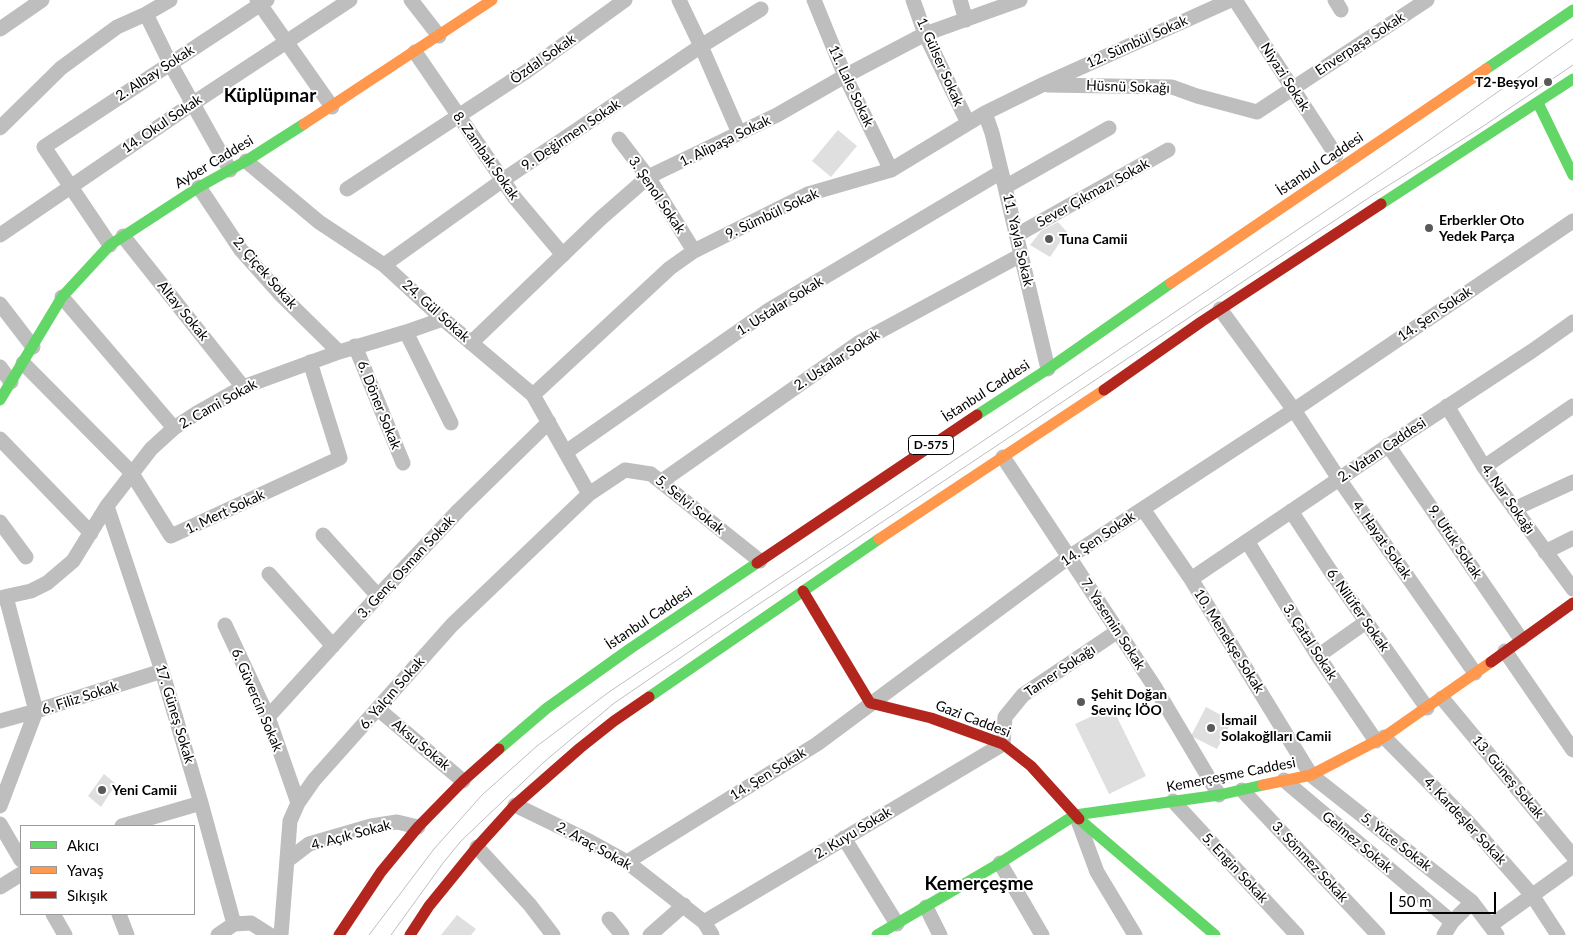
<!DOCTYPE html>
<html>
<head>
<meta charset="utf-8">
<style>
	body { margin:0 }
	#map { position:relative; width:1573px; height:935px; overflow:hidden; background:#fff; font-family:Lato,sans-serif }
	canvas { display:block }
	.legend { position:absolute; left:20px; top:825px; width:175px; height:90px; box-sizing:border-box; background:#fff; border:1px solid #999; margin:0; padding:6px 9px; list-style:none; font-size:15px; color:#000 }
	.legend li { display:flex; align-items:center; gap:10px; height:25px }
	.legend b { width:25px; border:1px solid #999 }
	.scale { position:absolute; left:1390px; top:892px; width:106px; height:22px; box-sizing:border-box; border:2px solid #000; border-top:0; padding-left:6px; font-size:15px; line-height:18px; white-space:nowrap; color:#000; -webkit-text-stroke:4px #fff; paint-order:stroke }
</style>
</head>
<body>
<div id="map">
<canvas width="1573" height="935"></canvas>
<ul class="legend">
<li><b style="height:6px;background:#63d668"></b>Akıcı</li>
<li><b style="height:6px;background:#ff974d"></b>Yavaş</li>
<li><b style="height:6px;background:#b3261e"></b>Sıkışık</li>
</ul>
<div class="scale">50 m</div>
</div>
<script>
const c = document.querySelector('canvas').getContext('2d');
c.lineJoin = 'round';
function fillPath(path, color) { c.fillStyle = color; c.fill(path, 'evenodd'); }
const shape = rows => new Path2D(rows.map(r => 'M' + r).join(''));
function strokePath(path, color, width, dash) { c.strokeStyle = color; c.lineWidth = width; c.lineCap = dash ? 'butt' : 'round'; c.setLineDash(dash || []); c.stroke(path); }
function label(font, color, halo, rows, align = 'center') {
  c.font = font + ' Lato,sans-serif'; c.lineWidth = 4; c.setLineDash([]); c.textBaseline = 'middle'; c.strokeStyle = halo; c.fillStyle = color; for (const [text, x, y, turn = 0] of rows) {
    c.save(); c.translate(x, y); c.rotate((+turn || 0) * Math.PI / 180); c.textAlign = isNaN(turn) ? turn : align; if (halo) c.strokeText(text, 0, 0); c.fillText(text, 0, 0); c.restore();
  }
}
fillPath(shape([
	[838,130,857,146,831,177,812,161],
	[1058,222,1067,232,1050,257,1030,245,1041,231],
	[1112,707,1146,776,1109,794,1075,724],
	[1206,707,1232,721,1217,749,1191,736],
	[104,774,116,784,101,807,88,796],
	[457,915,476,929,471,935,441,935]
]), '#dfdfdf');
strokePath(shape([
	[257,0,332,107],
	[411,0,439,36],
	[679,0,701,46,739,133],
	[814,0,845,76,891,170],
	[913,0,925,34,968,123],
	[960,0,966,20],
	[1235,0,1336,155],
	[1335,0,1341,10],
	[146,14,170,63,230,170],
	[0,29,42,0],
	[415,52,515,198,563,255],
	[1048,85,1172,87,1197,96,1257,112,1427,0],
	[985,113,992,133,1005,187,1048,369],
	[0,128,61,68,117,27,146,14,170,0],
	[619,139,648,177,694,251],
	[246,161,319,222,384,265,443,319,533,395,589,494],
	[199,187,241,250,282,296,339,352],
	[1005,187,1109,128],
	[347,189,527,71,625,0],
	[0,235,192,104,350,0],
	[1017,235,1168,150],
	[123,236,243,387],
	[110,245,44,147,267,0],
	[384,265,503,180,701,46,761,9],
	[62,297,174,428],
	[0,304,33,347],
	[1220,309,1294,410,1339,479,1475,673],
	[406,332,451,423],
	[471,343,600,219,648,177,777,115,845,76,925,34,1020,0],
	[355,346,403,463],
	[23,363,131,472,171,536,340,458,310,362],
	[0,367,11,382],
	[533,395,670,268,694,251,808,194,891,170,985,113,1044,84,1231,0],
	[1447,406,1484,467,1573,589],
	[0,439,91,533],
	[1388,445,1521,639],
	[566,452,769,310,1001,172],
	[1003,457,1156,689,1219,795],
	[1484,467,1573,406],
	[662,481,860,342,1021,255],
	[107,506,162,671,201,803,234,924],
	[1143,509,1191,579,1311,775,1472,902,1497,935],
	[1514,509,1573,482],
	[1291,511,1329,569,1427,708],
	[0,522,26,557],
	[323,535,378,596],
	[1247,541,1318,656,1376,741],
	[1545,552,1573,538],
	[269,574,333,646],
	[1191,579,1407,433,1532,351,1573,322],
	[0,598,31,591,47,583,73,561,107,506,151,449,174,428,197,413,243,387,339,352,406,332,443,319],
	[225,625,268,717,298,803],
	[1505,651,1573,750],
	[1318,656,1366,622],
	[1442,698,1573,856],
	[378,709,463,781],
	[268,717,378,596,459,510,549,422],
	[0,721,36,711,6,597],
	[1384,737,1467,821,1532,895,1558,935],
	[1284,780,1452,922],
	[1242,790,1378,935],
	[1173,801,1297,935],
	[515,805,589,841,627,862,704,922,712,935],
	[0,806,36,711,162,671],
	[1077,818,1097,872,1135,935],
	[0,824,21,860],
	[122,826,201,803],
	[844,838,897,924],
	[477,847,530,905,553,935],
	[288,860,309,844,371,826,397,822,418,827],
	[627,862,817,744,1069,557,1294,410,1573,221],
	[1000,863,1042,935],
	[0,887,21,874],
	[926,907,940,935],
	[53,914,65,935],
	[119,914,127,935],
	[609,919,622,935],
	[704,922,1003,744,1005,717,1023,695,1118,631],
	[1491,925,1573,866],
	[218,935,234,924,251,923,270,935],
	[281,935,290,821,298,803,314,780,452,625,589,494,625,470,651,474,760,561],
	[650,935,684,905],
	[1444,935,1452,922,1472,902]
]), '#bebebe', 15);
strokePath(shape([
	[1486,69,1573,10],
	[1538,103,1573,175],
	[1381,204,1573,79],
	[0,400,62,297,110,245,199,187,246,161,304,124],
	[977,415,1048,369,1171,283],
	[649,697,879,539],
	[499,749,547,708,631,648,757,563],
	[1079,819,1215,935],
	[877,935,1000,863,1075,815,1219,795,1263,785]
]), '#63d668', 11);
strokePath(shape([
	[304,124,492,0],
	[1171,283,1486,69],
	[879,539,1104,390],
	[1263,785,1311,775,1384,737,1491,662]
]), '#ff974d', 11);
strokePath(shape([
	[1104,390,1201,322,1381,204],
	[757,563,977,415],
	[803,591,870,703,931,718,1003,744,1031,766,1079,819],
	[1491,662,1573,603],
	[339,935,381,872,418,827,463,781,499,749],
	[410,935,429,906,477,847,515,805,580,748,614,721,649,697]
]), '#b3261e', 11);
strokePath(shape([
	[369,935,434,849,482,795,537,746,609,692,1391,167,1573,39],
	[391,935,443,863,462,840,544,762,613,704,747,612,1373,195,1482,127,1573,65]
]), '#bebebe', 1);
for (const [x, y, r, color] of [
	[1548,82,5,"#595959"],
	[1429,228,5,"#595959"],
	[1049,239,5,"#595959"],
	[1081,702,5,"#595959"],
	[1211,728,5,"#595959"],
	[102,790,5,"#595959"]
]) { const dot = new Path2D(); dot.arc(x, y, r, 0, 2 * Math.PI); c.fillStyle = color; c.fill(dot); strokePath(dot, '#fff', 2); }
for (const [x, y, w] of [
	[931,445,45]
]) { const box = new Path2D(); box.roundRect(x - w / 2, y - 9.5, w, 19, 4); c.fillStyle = '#fff'; c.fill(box); strokePath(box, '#000', 1); }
label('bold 12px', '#000', null, [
	["D-575",931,445]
]);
label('14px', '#000', '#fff', [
	["12. Sümbül Sokak",1137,42,-24],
	["Enverpaşa Sokak",1360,44,-33],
	["Özdal Sokak",543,59,-35],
	["1. Gülser Sokak",940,62,66],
	["2. Albay Sokak",155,73,-33],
	["Niyazi Sokak",1285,77,57],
	["11. Lale Sokak",851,86,65],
	["Hüsnü Sokağı",1128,87,2],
	["14. Okul Sokak",162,124,-34],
	["9. Değirmen Sokak",571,135,-34],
	["1. Alipaşa Sokak",725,141,-26],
	["8. Zambak Sokak",486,156,55],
	["Ayber Caddesi",214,162,-31],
	["İstanbul Caddesi",1320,164,-34],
	["Sever Çıkmazı Sokak",1093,193,-29],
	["3. Şenol Sokak",657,195,56],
	["9. Sümbül Sokak",772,214,-25],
	["11. Yayla Sokak",1018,240,77],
	["2. Çiçek Sokak",265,273,49],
	["1. Ustalar Sokak",780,306,-32],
	["Altay Sokak",183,311,51],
	["24. Gül Sokak",436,311,42],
	["14. Şen Sokak",1435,314,-34],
	["2. Ustalar Sokak",837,360,-33],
	["İstanbul Caddesi",986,391,-33],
	["2. Cami Sokak",218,404,-29],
	["6. Döner Sokak",379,405,68],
	["2. Vatan Caddesi",1382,450,-34],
	["4. Nar Sokağı",1508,499,55],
	["5. Selvi Sokak",690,505,39],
	["1. Mert Sokak",225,512,-25],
	["14. Şen Sokak",1098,539,-34],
	["4. Hayat Sokak",1382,540,55],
	["9. Ufuk Sokak",1455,542,56],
	["3. Genç Osman Sokak",406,567,-47],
	["6. Nilüfer Sokak",1358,610,55],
	["İstanbul Caddesi",649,618,-34],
	["7. Yasemin Sokak",1113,624,57],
	["10. Menekşe Sokak",1229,641,58],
	["3. Çatal Sokak",1310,642,57],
	["Tamer Sokağı",1060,671,-34],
	["6. Yalçın Sokak",392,693,-49],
	["6. Filiz Sokak",80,698,-18],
	["6. Güvercin Sokak",257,700,67],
	["17. Güneş Sokak",175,714,73],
	["Gazi Caddesi",973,719,21],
	["Aksu Sokak",421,745,40],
	["14. Şen Sokak",768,774,-32],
	["Kemerçeşme Caddesi",1231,775,-11],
	["13. Güneş Sokak",1508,777,50],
	["4. Kardeşler Sokak",1465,821,47],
	["2. Kuyu Sokak",853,833,-31],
	["4. Açık Sokak",351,835,-15],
	["Gelmez Sokak",1357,842,40],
	["5. Yüce Sokak",1396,842,38],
	["2. Araç Sokak",594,846,29],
	["3. Sönmez Sokak",1310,862,47],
	["5. Engin Sokak",1235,868,47]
]);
label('bold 14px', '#000', '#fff', [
	["T2-Beşyol",1538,82,"right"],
	["Erberkler Oto",1439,220],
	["Yedek Parça",1439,236],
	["Tuna Camii",1059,239],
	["Şehit Doğan",1091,694],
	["Sevinç İÖO",1091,710],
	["İsmail",1221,720],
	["Solakoğlları Camii",1221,736],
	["Yeni Camii",112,790]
], 'left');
label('bold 19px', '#000', '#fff', [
	["Küplüpınar",270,96],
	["Kemerçeşme",979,884]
]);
</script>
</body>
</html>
